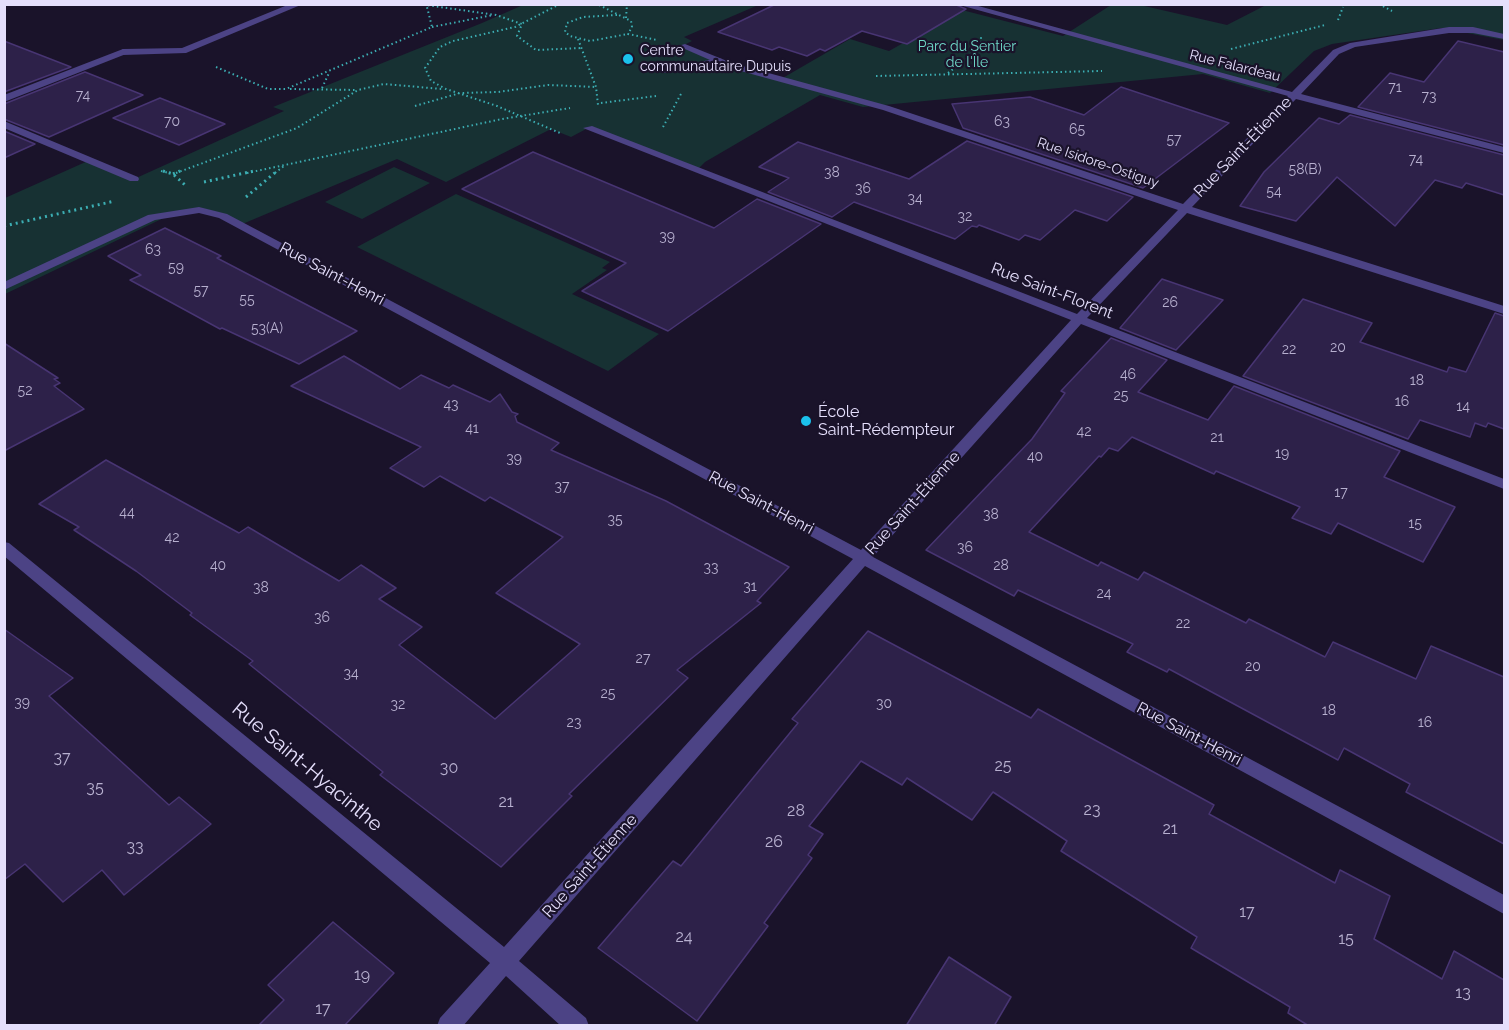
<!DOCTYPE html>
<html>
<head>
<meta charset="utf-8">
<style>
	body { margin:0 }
	#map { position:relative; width:1509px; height:1030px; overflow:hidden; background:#1a132a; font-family:Raleway,sans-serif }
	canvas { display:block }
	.frame { position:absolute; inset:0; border:6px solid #e5dffc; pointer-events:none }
</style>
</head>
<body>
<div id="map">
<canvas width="1509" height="1030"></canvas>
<div class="frame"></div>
</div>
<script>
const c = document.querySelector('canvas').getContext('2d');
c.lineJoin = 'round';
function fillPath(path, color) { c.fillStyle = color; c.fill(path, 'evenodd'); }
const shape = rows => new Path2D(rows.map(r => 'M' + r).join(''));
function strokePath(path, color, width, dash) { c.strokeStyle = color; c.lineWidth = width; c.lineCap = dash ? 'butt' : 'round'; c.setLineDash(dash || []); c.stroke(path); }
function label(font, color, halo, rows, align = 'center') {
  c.font = font + ' Raleway,sans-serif'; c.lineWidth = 4.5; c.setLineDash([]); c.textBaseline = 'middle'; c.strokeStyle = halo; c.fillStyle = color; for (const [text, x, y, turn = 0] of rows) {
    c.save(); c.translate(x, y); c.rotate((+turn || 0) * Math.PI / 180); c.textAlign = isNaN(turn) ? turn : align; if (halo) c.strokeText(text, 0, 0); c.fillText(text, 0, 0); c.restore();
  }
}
fillPath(shape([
	[523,5,754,5,756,6,684,37,692,41,682,46,729,65,781,79,850,39,889,51,962,10,1063,36,1111,5,1140,5,1227,25,1266,5,1504,5,1504,40,1441,28,1332,44,1314,51,1270,93,1203,74,863,107,820,95,705,162,696,171,588,128,571,137,551,129,446,182,397,159,240,225,206,211,174,213,5,294,5,198,90,160,134,179,284,111,273,107,482,23],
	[394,167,430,183,362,219,325,202],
	[456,194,610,262,602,268,607,270,572,294,659,334,608,371,357,247]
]), '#173133');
const building = shape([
	[776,4,954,4,966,9,907,44,862,31,825,51,820,49,807,56,779,47,772,50,718,32,776,4],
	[4,41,71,67,4,92,4,41],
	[1458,41,1504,52,1504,145,1358,107,1390,73,1424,82,1458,41],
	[85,72,143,95,49,137,4,119,4,104,85,72],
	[1121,87,1229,123,1143,188,963,128,952,104,1030,97,1084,115,1121,87],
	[160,98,225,124,179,145,113,118,160,98],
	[1350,115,1504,155,1504,195,1466,183,1462,188,1435,180,1395,226,1337,177,1296,221,1240,206,1264,172,1319,118,1339,124,1350,115],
	[4,131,35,144,4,158,4,131],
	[967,141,1133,197,1107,221,1075,210,1040,240,1025,235,1019,240,979,225,977,227,972,226,955,239,854,202,832,217,768,192,789,178,759,167,798,142,909,179,967,141],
	[533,152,714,228,757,199,821,224,668,331,582,291,626,263,462,189,533,152],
	[165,228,221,256,217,258,357,331,299,364,222,328,220,329,130,280,141,275,108,256,165,228],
	[1162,279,1223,300,1176,350,1120,328,1162,279],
	[1303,299,1372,323,1360,342,1447,372,1449,367,1466,372,1495,313,1504,316,1504,429,1488,423,1486,427,1475,423,1470,437,1420,420,1408,439,1243,376,1303,299],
	[1111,338,1167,360,1138,392,1208,420,1234,386,1400,451,1384,477,1455,507,1423,562,1338,523,1331,534,1292,518,1300,507,1216,471,1214,474,1132,437,1118,451,1109,448,1101,457,1099,456,1029,532,1098,566,1101,562,1138,580,1144,572,1246,623,1249,619,1325,657,1333,642,1416,679,1431,646,1504,677,1504,844,1406,792,1410,784,1344,748,1338,760,1169,669,1167,672,1127,652,1133,644,1018,590,1014,596,926,550,1032,439,1065,393,1061,391,1111,338],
	[4,343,58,378,54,379,60,383,54,386,84,409,4,451,4,343],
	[344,356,400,389,421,375,449,388,453,385,490,402,500,394,512,412,518,414,515,416,517,422,559,443,551,450,666,501,789,567,757,601,761,603,677,670,688,678,569,794,572,796,501,867,380,775,383,772,249,664,253,661,190,615,192,613,136,571,74,530,79,527,39,504,106,460,239,533,248,527,339,581,361,565,396,588,379,599,422,627,399,645,495,719,580,644,496,593,563,537,490,497,485,501,440,476,424,487,390,468,421,447,291,386,344,356],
	[4,629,73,678,49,696,169,805,179,797,211,824,124,895,102,870,63,902,25,864,4,880,4,629],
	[868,631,1031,718,1038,709,1214,805,1209,814,1335,883,1340,870,1390,896,1374,939,1442,979,1454,951,1504,980,1504,1026,1309,1026,1288,1013,1290,1007,1191,948,1197,937,1061,851,1067,841,993,792,972,820,907,778,902,785,861,761,809,826,823,834,808,855,812,858,764,923,768,926,697,1021,598,948,673,861,681,866,798,723,792,719,868,631],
	[333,922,394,973,344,1026,258,1026,284,1000,268,985,333,922],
	[949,957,1011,997,994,1026,906,1026,949,957]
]);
fillPath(building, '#2d2149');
strokePath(building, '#483573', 1.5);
strokePath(shape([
	[419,4,496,15,522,24,517,36,536,50,582,48],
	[560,4,515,27,453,41,440,47,425,68,431,81,446,89,497,106,560,133],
	[1379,4,1392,11],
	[599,5,631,21,632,27,628,34,657,40],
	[601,5,612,4],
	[617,15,583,17,567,23,565,32,570,36,590,41,628,34],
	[626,18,627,4],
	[1338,20,1343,7],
	[432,27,493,15],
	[578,39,596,87,598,105],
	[1231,49,1325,25],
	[216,67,268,89,286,89,432,27,427,7],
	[948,73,973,54,981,44,981,36],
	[876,76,1102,71],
	[322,88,329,73],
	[290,89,357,90],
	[601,103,656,96],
	[415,106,460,93,498,92,548,85,596,87],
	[663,127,681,94],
	[161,171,169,173],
	[176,173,297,128,358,90,384,84,442,89],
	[247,173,502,119,570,108],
	[275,173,284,166]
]), '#3caeb3', 2, [1.5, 3]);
strokePath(shape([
	[163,171,173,174,185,185],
	[173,174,180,171],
	[204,182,254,171],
	[246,197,277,171],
	[4,226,115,201]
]), '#3caeb3', 3, [2, 4]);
fillPath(shape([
	[290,4,303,4,186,53,123,55,119,52,123,49,182,48,290,4],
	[719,58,722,59,722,63,665,73,660,70,719,58]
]), '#4c4385');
fillPath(shape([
	[956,4,971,4,1292,92,1333,50,1350,43,1449,27,1473,27,1504,34,1504,39,1473,33,1449,33,1355,47,1339,54,1301,94,1504,147,1504,153,1296,99,1192,207,1504,306,1504,314,1187,213,1087,318,1504,479,1504,489,1081,324,873,557,1504,895,1504,914,865,566,519,961,586,1018,589,1026,561,1026,506,976,463,1026,437,1026,440,1018,490,963,4,556,4,542,9,543,504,947,853,559,219,218,199,213,155,220,4,290,4,282,148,215,199,207,227,214,861,550,1071,320,583,128,592,126,1077,314,1178,210,883,110,726,67,678,46,685,44,732,63,889,106,1183,204,1288,96,956,4],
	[123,49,127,52,126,54,4,102,4,95,123,49],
	[4,121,138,177,139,179,138,181,130,181,4,128,4,121]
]), '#4c4385');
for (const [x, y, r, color] of [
	[628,59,6,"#1bc1ec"],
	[806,421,6,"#1bc1ec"]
]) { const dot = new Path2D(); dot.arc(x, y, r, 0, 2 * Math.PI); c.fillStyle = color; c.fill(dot); strokePath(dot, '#1a132a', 2); }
label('14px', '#6fd8c8', '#1a132a', [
	["Parc du Sentier",967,47],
	["de l'Île",967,63]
]);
label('14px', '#e5dffc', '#1a132a', [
	["Centre",640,51],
	["communautaire Dupuis",640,67]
], 'left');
label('14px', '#e5dffc', '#1a132a', [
	["Rue Falardeau",1235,66,14],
	["Rue Isidore-Ostiguy",1098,163,19]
]);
label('14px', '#b7b0cf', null, [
	["71",1395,88],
	["74",83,96],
	["73",1429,97],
	["70",172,122],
	["63",1002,122],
	["65",1077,130],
	["57",1174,140],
	["74",1416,160],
	["58(B)",1305,170],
	["38",832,173],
	["36",863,189],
	["54",1274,192],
	["34",915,199],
	["32",965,217],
	["39",667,237],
	["63",153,250],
	["59",176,268],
	["57",201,291],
	["55",247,300],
	["26",1170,303],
	["53(A)",267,329],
	["20",1338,348],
	["22",1289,350],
	["46",1128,375],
	["18",1417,381],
	["52",25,391],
	["25",1121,396],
	["16",1402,402],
	["43",451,405],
	["14",1463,407],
	["41",472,429],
	["42",1084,432],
	["21",1217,438],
	["19",1282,454],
	["40",1035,457],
	["39",514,459],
	["37",562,487],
	["17",1341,493],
	["44",127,513],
	["38",991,515],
	["35",615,520],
	["15",1415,524],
	["42",172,538],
	["36",965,548],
	["40",218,566],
	["28",1001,566],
	["33",711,568],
	["31",750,587],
	["38",261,588],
	["24",1104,594],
	["36",322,618],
	["22",1183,624],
	["27",643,659],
	["20",1253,667],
	["34",351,674],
	["25",608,694],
	["39",22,703],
	["30",884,704],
	["32",398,705],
	["18",1329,711],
	["23",574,723],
	["16",1425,723]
]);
label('16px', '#e5dffc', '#1a132a', [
	["Rue Saint-Étienne",1243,147,-46],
	["Rue Saint-Henri",332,274,28],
	["Rue Saint-Florent",1052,291,21],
	["Rue Saint-Henri",761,503,28],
	["Rue Saint-Étienne",913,503,-48],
	["Rue Saint-Henri",1189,734,28],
	["Rue Saint-Étienne",590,866,-48]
]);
label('16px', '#e5dffc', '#1a132a', [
	["École",818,412],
	["Saint-Rédempteur",818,430]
], 'left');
label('16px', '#b7b0cf', null, [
	["37",62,758],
	["25",1003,766],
	["30",449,768],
	["35",95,788],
	["21",506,802],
	["23",1092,810],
	["28",796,811],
	["21",1170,829],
	["26",774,842],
	["33",135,847],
	["17",1247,912],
	["24",684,937],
	["15",1346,939],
	["19",362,975],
	["13",1463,993],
	["17",323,1009]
]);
label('20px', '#e5dffc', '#1a132a', [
	["Rue Saint-Hyacinthe",307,767,40]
]);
</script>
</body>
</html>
